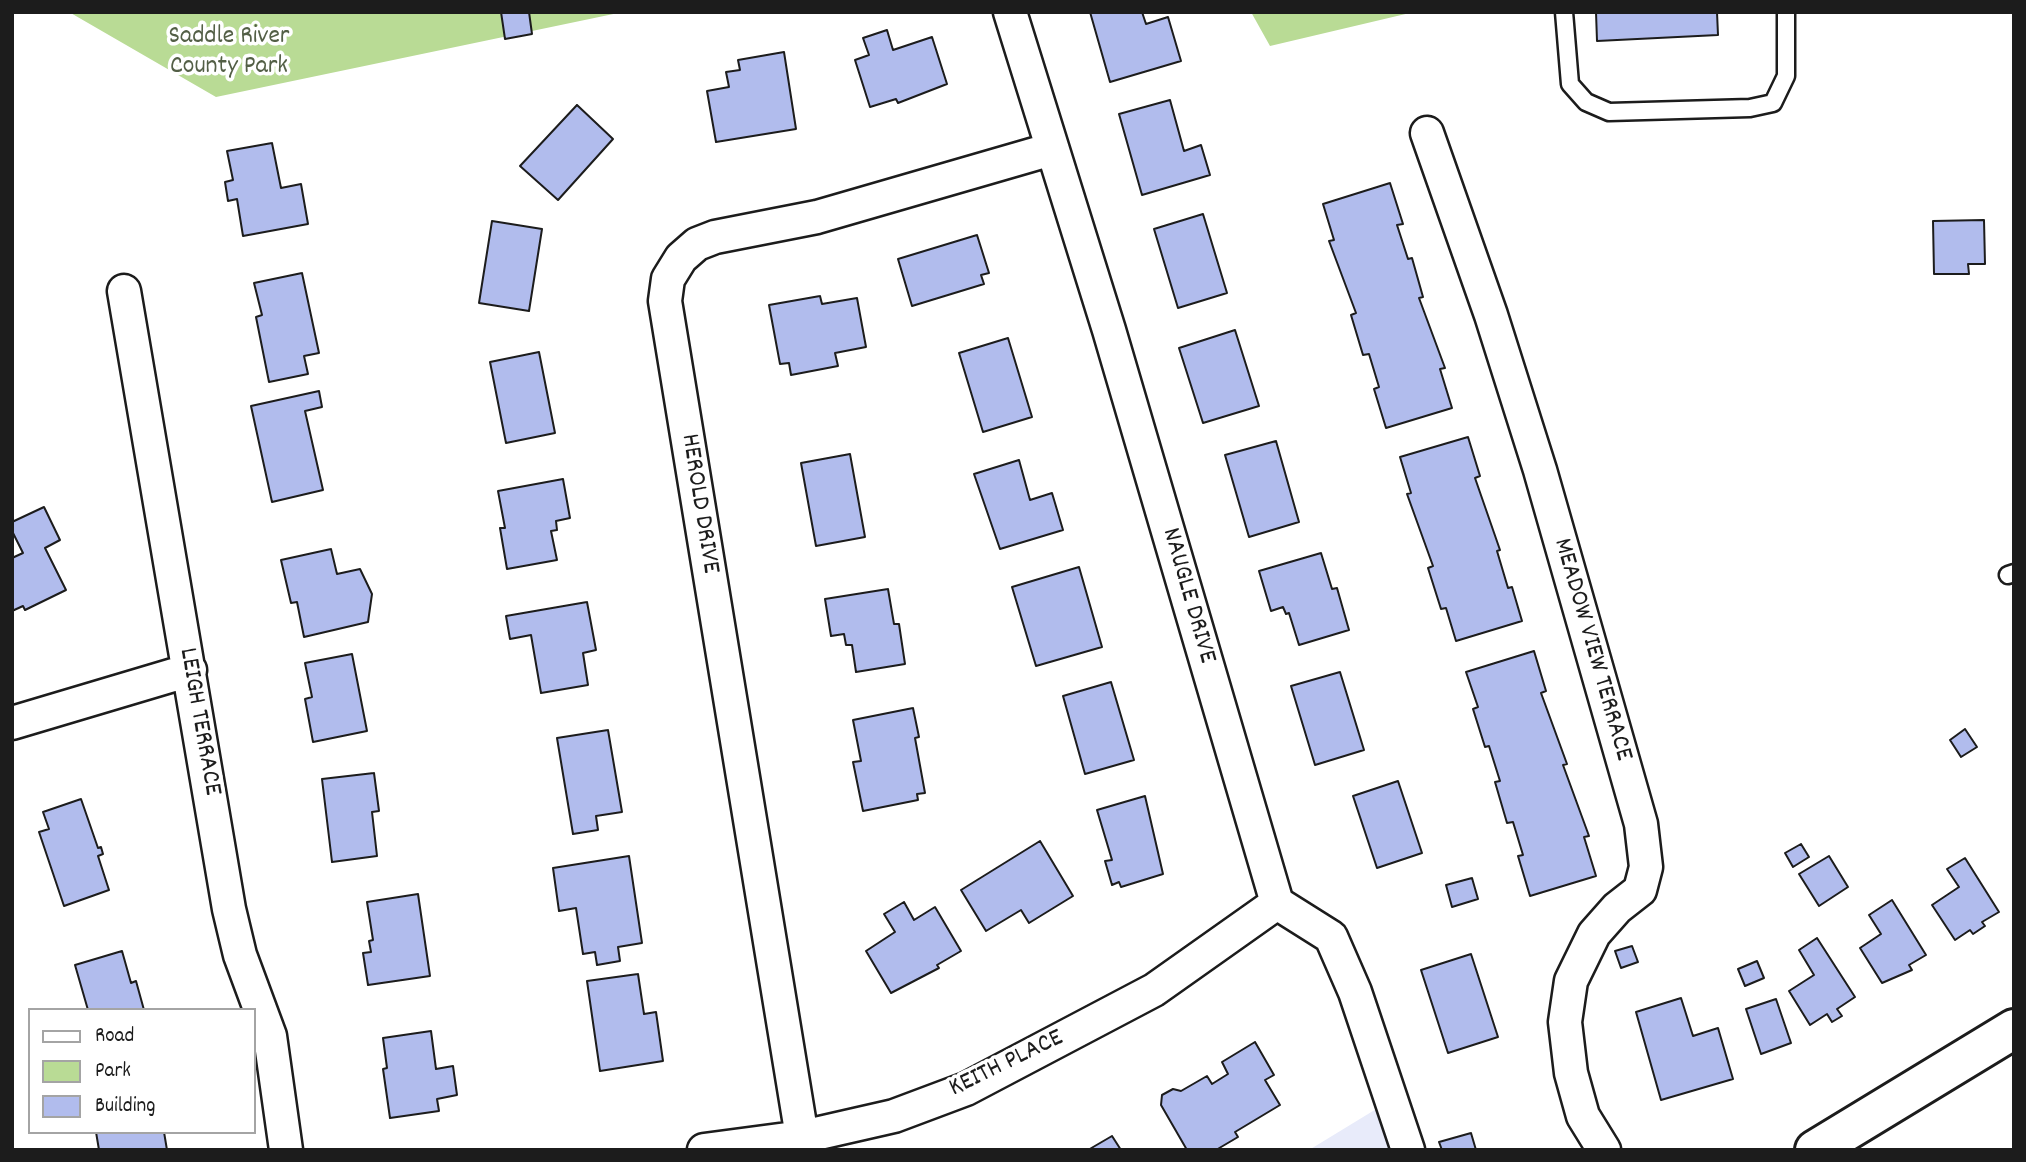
<!DOCTYPE html>
<html>
<head>
<meta charset="utf-8">
<style>
	body { margin:0 }
	#map { position:relative; width:2026px; height:1162px; overflow:hidden; background:#fff; font-family:Dekko,sans-serif }
	canvas { display:block }
	.frame { position:absolute; inset:0; border:14px solid #1c1c1c; pointer-events:none }
	.legend { position:absolute; left:28px; top:1008px; width:228px; height:126px; box-sizing:border-box; background:#fff; border:2px solid #a4a4a4; margin:0; padding:9px 12px; list-style:none; font-size:21px; color:#1c1c1c }
	.legend li { display:flex; align-items:center; gap:14px; height:35px }
	.legend b { width:35px; border:2px solid #a4a4a4 }
</style>
</head>
<body>
<div id="map">
<canvas width="2026" height="1162"></canvas>
<div class="frame"></div>
<ul class="legend">
<li><b style="height:9px;background:#fff"></b>Road</li>
<li><b style="height:19px;background:#b9db95"></b>Park</li>
<li><b style="height:19px;background:#b1bced"></b>Building</li>
</ul>
</div>
<script>
const c = document.querySelector('canvas').getContext('2d');
c.lineJoin = 'round';
function fillPath(path, color) { c.fillStyle = color; c.fill(path, 'evenodd'); }
const shape = rows => new Path2D(rows.map(r => 'M' + r).join(''));
function strokePath(path, color, width, dash) { c.strokeStyle = color; c.lineWidth = width; c.lineCap = dash ? 'butt' : 'round'; c.setLineDash(dash || []); c.stroke(path); }
function label(font, color, halo, rows, align = 'center') {
  c.font = font + ' Dekko,sans-serif'; c.lineWidth = 7; c.setLineDash([]); c.textBaseline = 'middle'; c.strokeStyle = halo; c.fillStyle = color; for (const [text, x, y, turn = 0] of rows) {
    c.save(); c.translate(x, y); c.rotate((+turn || 0) * Math.PI / 180); c.textAlign = isNaN(turn) ? turn : align; if (halo) c.strokeText(text, 0, 0); c.fillText(text, 0, 0); c.restore();
  }
}
fillPath(shape([
	[1391,1100,1408,1150,1309,1150]
]), '#e8ebfa');
fillPath(shape([
	[69,12,623,12,216,97],
	[1251,12,1414,12,1270,46]
]), '#b9db95');
const building = shape([
	[501,12,529,12,532,34,505,39,501,12],
	[1090,12,1142,12,1146,24,1168,17,1181,61,1110,82,1090,12],
	[1596,12,1717,12,1718,35,1597,41,1596,12],
	[887,30,893,50,932,37,947,84,898,103,896,99,870,107,855,60,869,55,863,38,887,30],
	[784,52,796,129,716,142,707,91,729,87,726,72,740,70,738,60,784,52],
	[1170,100,1184,151,1201,145,1210,175,1142,195,1119,114,1170,100],
	[577,105,613,139,558,200,520,166,577,105],
	[272,143,281,188,301,184,308,224,243,236,237,199,228,201,225,182,233,180,227,151,272,143],
	[1390,183,1403,224,1397,225,1408,259,1412,258,1423,297,1419,298,1445,368,1440,369,1452,408,1386,428,1374,389,1379,387,1369,354,1363,355,1351,315,1356,313,1329,241,1334,240,1323,204,1390,183],
	[1203,214,1227,293,1178,308,1154,229,1203,214],
	[1984,220,1985,264,1968,264,1969,274,1934,274,1933,221,1984,220],
	[492,221,542,229,529,311,479,303,492,221],
	[977,235,989,273,981,275,984,284,912,306,898,259,977,235],
	[302,273,319,353,304,356,308,374,269,382,256,317,262,315,254,283,302,273],
	[820,296,822,304,857,298,866,347,835,353,838,366,791,375,789,363,780,364,769,305,820,296],
	[1235,330,1259,406,1203,423,1179,348,1235,330],
	[1008,338,1032,417,983,432,959,353,1008,338],
	[539,352,555,433,506,443,490,362,539,352],
	[319,391,322,407,305,411,323,490,272,502,251,406,319,391],
	[1468,437,1480,476,1475,478,1500,550,1497,551,1508,588,1512,587,1522,621,1456,641,1446,608,1441,609,1428,568,1433,566,1407,494,1411,493,1400,457,1468,437],
	[1276,441,1299,522,1249,537,1225,455,1276,441],
	[850,454,865,537,816,546,801,463,850,454],
	[1019,460,1030,500,1052,493,1063,530,1000,549,974,474,1019,460],
	[563,479,570,518,556,521,557,530,551,531,557,560,507,569,500,528,505,528,498,491,563,479],
	[44,507,60,540,45,548,66,590,25,610,23,606,12,611,12,558,23,553,12,531,12,522,44,507],
	[331,549,337,574,360,569,372,594,368,622,304,637,297,602,291,603,281,560,331,549],
	[1321,553,1332,589,1337,588,1349,630,1299,645,1289,613,1286,614,1283,607,1271,611,1259,571,1321,553],
	[1079,567,1102,647,1036,666,1012,587,1079,567],
	[888,589,894,624,899,624,905,664,856,672,852,645,846,645,844,634,831,636,825,599,888,589],
	[587,602,596,650,583,653,588,685,541,693,531,635,510,639,506,616,587,602],
	[1534,651,1546,691,1541,693,1567,764,1563,765,1589,836,1584,837,1596,876,1530,896,1518,856,1523,855,1513,822,1507,823,1495,782,1500,781,1489,746,1485,747,1473,709,1478,707,1466,672,1534,651],
	[352,654,367,731,313,742,305,699,312,697,305,663,352,654],
	[1340,672,1364,750,1315,765,1291,686,1340,672],
	[1111,682,1134,760,1085,774,1063,696,1111,682],
	[913,708,919,737,915,738,925,793,917,794,918,800,863,811,853,762,861,761,853,720,913,708],
	[1965,729,1977,747,1961,757,1950,740,1965,729],
	[608,730,622,812,596,816,598,830,573,834,557,738,608,730],
	[374,773,379,811,372,812,377,856,332,862,322,779,374,773],
	[1398,781,1422,853,1377,868,1353,796,1398,781],
	[1145,796,1163,874,1121,887,1119,882,1112,885,1105,861,1112,860,1097,810,1145,796],
	[81,799,98,848,101,847,103,854,98,856,109,890,64,906,39,832,49,829,43,812,81,799],
	[1040,841,1073,896,1029,923,1021,910,986,931,961,890,1040,841],
	[1801,844,1809,857,1793,867,1785,853,1801,844],
	[629,856,642,943,618,947,620,961,597,965,595,952,583,954,576,908,559,911,553,868,629,856],
	[1829,856,1848,887,1819,906,1799,874,1829,856],
	[1965,858,1999,912,1982,922,1985,926,1973,934,1970,930,1955,940,1932,905,1959,887,1947,869,1965,858],
	[1472,878,1478,899,1452,907,1446,885,1472,878],
	[418,894,430,976,368,985,363,953,371,952,369,941,373,940,367,902,418,894],
	[1892,900,1926,955,1909,965,1912,970,1882,983,1860,948,1881,934,1869,915,1892,900],
	[904,902,914,920,935,907,961,951,937,965,939,968,891,993,866,951,895,932,884,914,904,902],
	[1817,938,1855,997,1837,1009,1842,1016,1832,1022,1827,1014,1810,1025,1789,991,1814,975,1799,950,1817,938],
	[1632,946,1638,962,1621,968,1615,951,1632,946],
	[122,951,131,983,136,981,144,1010,88,1010,75,965,122,951],
	[1471,954,1498,1037,1448,1053,1421,970,1471,954],
	[1757,961,1764,978,1745,986,1738,969,1757,961],
	[638,974,644,1014,656,1012,663,1061,600,1071,587,981,638,974],
	[1681,998,1693,1036,1718,1028,1733,1079,1661,1100,1636,1012,1681,998],
	[1776,999,1791,1043,1761,1054,1746,1009,1776,999],
	[431,1031,436,1069,453,1066,457,1095,437,1099,439,1111,390,1118,383,1069,387,1068,383,1038,431,1031],
	[1255,1042,1274,1075,1265,1080,1280,1105,1235,1132,1238,1137,1216,1150,1187,1150,1161,1105,1162,1095,1173,1089,1181,1091,1207,1076,1212,1084,1228,1074,1222,1062,1255,1042],
	[96,1132,164,1132,167,1150,99,1150,96,1132],
	[1471,1133,1476,1150,1442,1150,1439,1142,1471,1133],
	[1112,1136,1121,1150,1088,1150,1112,1136]
]);
fillPath(building, '#b1bced');
strokePath(building, '#1c1c1c', 2);
const lane = shape([
	[1564,12,1570,84,1586,102,1609,112,1750,108,1773,103,1786,76,1786,12],
	[2008,575,2014,573]
]);
const street = shape([
	[1010,12,1109,330,1277,903,1331,937,1355,992,1408,1150],
	[1427,133,1491,315,1540,470,1641,824,1646,867,1640,890,1617,908,1594,934,1571,981,1565,1022,1571,1073,1583,1116,1604,1150],
	[124,291,229,909,240,955,270,1036,286,1150],
	[12,723,190,670],
	[802,1137,665,301,668,279,681,258,697,244,715,237,817,217,1052,149],
	[704,1150,802,1137,894,1116,966,1089,1154,990,1277,903]
]);
const secondary = shape([
	[1815,1150,2014,1029]
]);
strokePath(lane, '#1c1c1c', 21);
strokePath(street, '#1c1c1c', 37);
strokePath(secondary, '#1c1c1c', 44);
strokePath(lane, '#fff', 16);
strokePath(street, '#fff', 32);
strokePath(secondary, '#fff', 38);
label('26px', '#535f46', '#fff', [
	["Saddle River",229,38],
	["County Park",229,68]
]);
label('26px', '#1c1c1c', '#fff', [
	["HEROLD DRIVE",698,504,81],
	["NAUGLE DRIVE",1187,596,74],
	["MEADOW VIEW TERRACE",1591,650,74],
	["LEIGH TERRACE",198,722,80],
	["KEITH PLACE",1007,1065,-26]
]);
</script>
</body>
</html>
